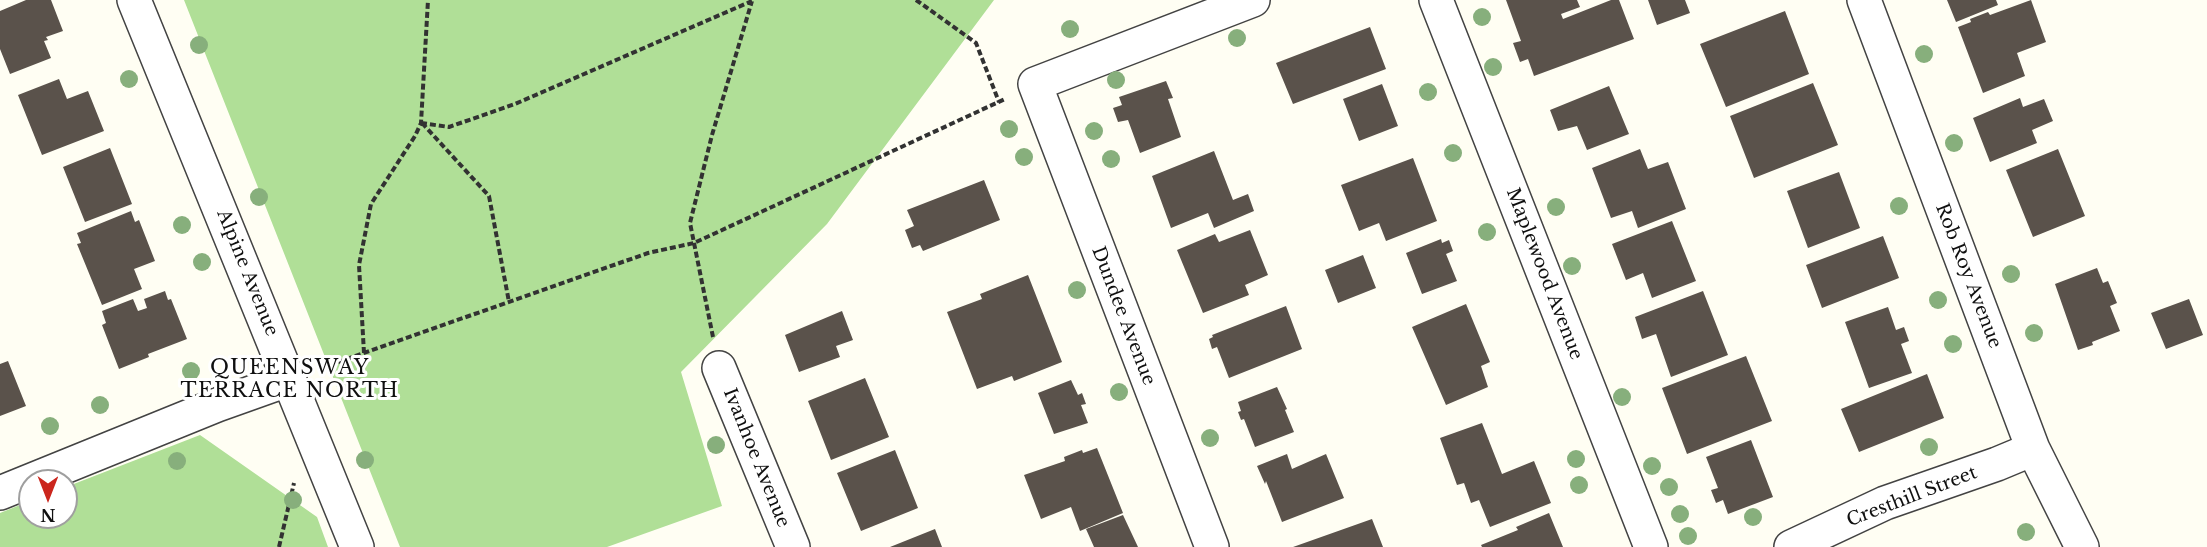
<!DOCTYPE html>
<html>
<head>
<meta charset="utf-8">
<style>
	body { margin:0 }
	#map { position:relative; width:2207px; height:547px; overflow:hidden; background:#fffef3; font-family:"Libre Baskerville",serif }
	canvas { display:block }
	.north { position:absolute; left:18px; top:469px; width:60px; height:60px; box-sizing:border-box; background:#fff; border:2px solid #9f9f9f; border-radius:50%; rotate:180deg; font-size:16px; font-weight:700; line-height:24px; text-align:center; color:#101010 }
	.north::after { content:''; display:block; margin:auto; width:21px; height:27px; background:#cb261d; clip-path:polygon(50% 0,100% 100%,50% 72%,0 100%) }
</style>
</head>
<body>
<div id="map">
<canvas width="2207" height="547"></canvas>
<div class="north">N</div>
</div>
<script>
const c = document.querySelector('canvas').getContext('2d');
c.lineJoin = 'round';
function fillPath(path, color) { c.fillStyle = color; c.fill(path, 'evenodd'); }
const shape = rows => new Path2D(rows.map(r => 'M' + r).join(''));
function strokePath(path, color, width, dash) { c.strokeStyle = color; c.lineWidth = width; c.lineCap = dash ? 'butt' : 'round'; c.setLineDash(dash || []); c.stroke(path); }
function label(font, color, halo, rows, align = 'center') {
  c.font = font + ' "Libre Baskerville",serif'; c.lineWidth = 6; c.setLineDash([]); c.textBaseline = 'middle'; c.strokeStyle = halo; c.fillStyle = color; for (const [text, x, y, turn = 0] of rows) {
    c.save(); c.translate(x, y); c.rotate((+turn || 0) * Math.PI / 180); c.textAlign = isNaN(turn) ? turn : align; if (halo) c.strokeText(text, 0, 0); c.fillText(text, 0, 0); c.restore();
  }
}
fillPath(shape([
	[184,0,994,0,827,224,681,372,722,506,607,547,400,547],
	[200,435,317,517,328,547,0,547,0,513,30,501,30,517,66,517,66,487]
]), '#b0df97');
fillPath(shape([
	[26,0,51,0,63,31,46,37,48,40,44,41,51,58,10,74,0,49,0,11],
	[1506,0,1577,0,1580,7,1561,14,1563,19,1611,0,1619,0,1634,39,1534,76,1528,59,1520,62,1513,43,1521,41],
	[1648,0,1685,0,1690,13,1657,25],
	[1947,0,1996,0,1998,5,1956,22],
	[2031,0,2046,42,2017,53,2025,76,1983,93,1958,27,1971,22,1970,19,1988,12,1990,15],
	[1785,11,1809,74,1726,107,1700,44],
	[1370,27,1386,69,1293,104,1276,63],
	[59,79,67,99,88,91,104,131,42,155,18,95],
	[1166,81,1173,98,1168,99,1181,137,1140,153,1128,120,1118,122,1113,108,1122,105,1119,97],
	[1813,83,1838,145,1754,178,1730,116],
	[1382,84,1398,126,1359,141,1343,99],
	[1609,86,1629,134,1587,150,1577,126,1558,131,1550,110],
	[2020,98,2023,107,2044,99,2053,121,2032,130,2037,143,1990,162,1973,118],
	[110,148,132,204,85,222,63,167],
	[1640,149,1648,169,1668,162,1686,209,1638,228,1632,211,1611,218,1592,168],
	[2058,149,2085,216,2033,237,2006,170],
	[1214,151,1233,200,1248,194,1254,211,1214,228,1208,213,1171,228,1152,176],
	[1413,158,1437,221,1386,241,1379,223,1359,231,1341,185],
	[1839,172,1860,228,1808,248,1787,191],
	[984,180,1000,220,923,251,920,245,912,248,905,230,914,226,907,210],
	[131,211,135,222,139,220,155,261,134,269,142,289,102,305,77,244,81,243,77,233],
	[1672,221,1696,281,1652,298,1643,273,1626,280,1612,244],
	[1250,230,1268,275,1245,285,1249,295,1203,313,1177,250,1215,234,1219,242],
	[1883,236,1899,278,1822,308,1806,265],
	[1441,239,1442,243,1449,240,1453,251,1446,254,1457,281,1422,294,1406,253],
	[1363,255,1376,288,1338,303,1325,270],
	[2097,268,2103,283,2108,281,2117,303,2110,306,2120,331,2092,342,2093,345,2078,350,2055,284],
	[1028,275,1062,362,1014,381,1012,376,977,389,947,312,982,299,980,294],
	[165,291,168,300,171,299,187,339,148,354,149,357,119,369,102,325,106,323,102,311,133,299,138,311,147,308,144,299],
	[1703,291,1728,355,1671,377,1656,334,1642,339,1635,317],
	[2189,299,2203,335,2166,349,2151,313],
	[1466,304,1490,362,1481,366,1488,387,1446,405,1412,327],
	[1286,306,1302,349,1229,378,1217,347,1212,349,1209,339,1213,337,1212,335],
	[1888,307,1896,330,1904,327,1909,341,1901,344,1912,373,1869,388,1845,322],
	[842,311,853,340,836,346,840,357,799,372,785,335],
	[1746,356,1772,421,1687,454,1662,388],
	[8,361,26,406,0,416,0,364],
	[1927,374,1944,418,1859,452,1841,409],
	[865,378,889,437,831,460,808,401],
	[1071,380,1078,395,1082,393,1086,404,1081,405,1088,423,1054,434,1038,393],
	[1277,387,1287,409,1285,410,1294,432,1255,447,1244,419,1241,420,1238,412,1241,411,1238,402],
	[1482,423,1502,474,1534,461,1551,503,1490,527,1479,500,1471,503,1464,483,1457,485,1440,438],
	[1751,440,1773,497,1728,514,1723,500,1716,503,1711,490,1718,488,1706,457],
	[1097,448,1123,513,1080,531,1071,507,1041,519,1024,475,1065,461,1064,457,1082,450,1083,453],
	[895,450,918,508,861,531,837,473],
	[1287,454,1292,469,1326,454,1344,498,1282,522,1266,481,1265,484,1257,466],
	[1549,513,1563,547,1482,547,1481,545,1518,530,1516,527],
	[1123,515,1138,547,1094,547,1086,529],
	[1372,519,1383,547,1293,547],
	[935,529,942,547,890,547]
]), '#5a524b');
const minor = shape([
	[134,0,357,547],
	[1436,0,1651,547],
	[1864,0,2033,449,2082,547],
	[719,368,793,547],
	[0,493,217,405,290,379],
	[1212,547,1035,84,1253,0],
	[1791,547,1885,503,1997,464,2033,449]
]);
strokePath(minor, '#434343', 36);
strokePath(shape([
	[916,0,976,43,999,102],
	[421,123,449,127,515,104,752,1],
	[422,123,489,196,509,302],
	[713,337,690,223,712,135,752,1],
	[364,353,359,265,371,204,415,136,421,123,428,0],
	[321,368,648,253,694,243,1005,99],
	[279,547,294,483]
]), '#323232', 4, [6, 3]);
strokePath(minor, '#fff', 33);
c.fillStyle = '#87af7c';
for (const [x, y] of [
	[1482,17],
	[1070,29],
	[1237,38],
	[199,45],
	[1924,54],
	[1493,67],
	[129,79],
	[1116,80],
	[1428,92],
	[1009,129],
	[1094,131],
	[1954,143],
	[1453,153],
	[1024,157],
	[1111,159],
	[259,197],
	[1899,206],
	[1556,207],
	[182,225],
	[1487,232],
	[202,262],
	[1572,266],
	[2011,274],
	[1077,290],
	[1938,300],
	[2034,333],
	[1953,344],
	[191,371],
	[1119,392],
	[1622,397],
	[100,405],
	[50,426],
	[1210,438],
	[716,445],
	[1929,447],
	[1576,459],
	[365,460],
	[177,461],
	[1652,466],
	[1579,485],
	[1669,487],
	[293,500],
	[1680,514],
	[1753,517],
	[2026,532],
	[1688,536]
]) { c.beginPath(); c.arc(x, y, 9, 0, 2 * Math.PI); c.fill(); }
label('18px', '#101010', '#fff', [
	["Alpine Avenue",247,273,68],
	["Maplewood Avenue",1544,274,69],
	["Rob Roy Avenue",1968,276,69],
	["Dundee Avenue",1123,316,69],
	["Ivanhoe Avenue",756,458,68],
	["Cresthill Street",1912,497,-21]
]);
c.letterSpacing = '1.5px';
label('20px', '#101010', '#fff', [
	["QUEENSWAY",290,368],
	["TERRACE NORTH",290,391]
]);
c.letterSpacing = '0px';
</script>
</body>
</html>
